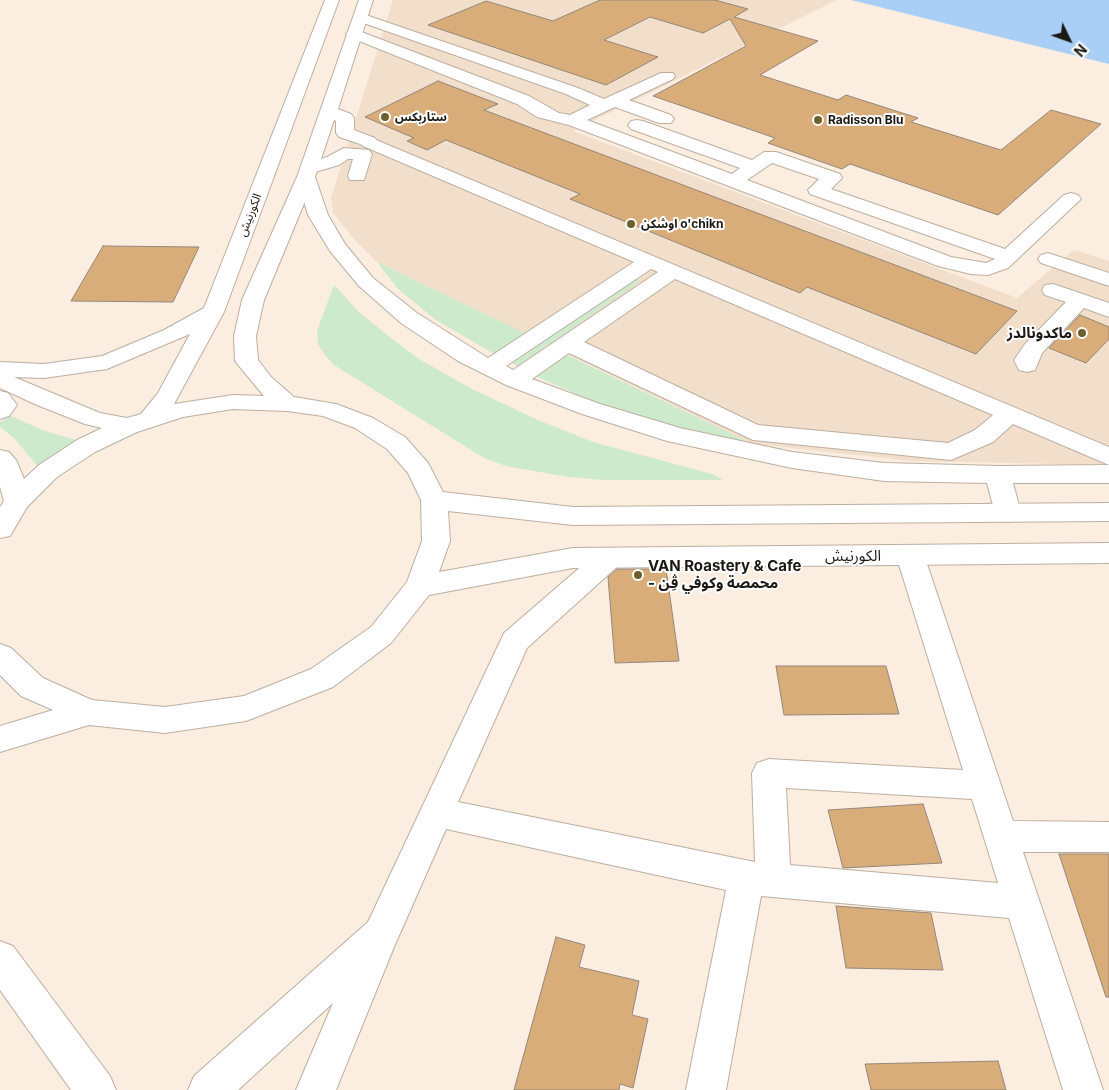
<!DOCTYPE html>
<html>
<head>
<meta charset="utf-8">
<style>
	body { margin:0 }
	#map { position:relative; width:1109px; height:1090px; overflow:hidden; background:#fbeddf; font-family:Inter,sans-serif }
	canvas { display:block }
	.north { position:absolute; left:1044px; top:15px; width:50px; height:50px; -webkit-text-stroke:4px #fff; paint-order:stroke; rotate:132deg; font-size:14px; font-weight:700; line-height:20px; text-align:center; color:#1c1813 }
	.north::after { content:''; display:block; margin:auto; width:18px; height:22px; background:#1c1813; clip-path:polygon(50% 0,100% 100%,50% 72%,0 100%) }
</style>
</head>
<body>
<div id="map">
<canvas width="1109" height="1090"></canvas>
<div class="north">N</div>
</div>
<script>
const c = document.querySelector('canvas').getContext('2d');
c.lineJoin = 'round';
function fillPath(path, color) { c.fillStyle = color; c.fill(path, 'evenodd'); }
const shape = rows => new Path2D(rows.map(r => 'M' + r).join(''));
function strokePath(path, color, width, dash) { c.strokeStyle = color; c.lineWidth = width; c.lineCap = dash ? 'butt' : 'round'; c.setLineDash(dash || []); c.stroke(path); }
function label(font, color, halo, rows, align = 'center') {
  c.font = font + ' Inter,"Noto Sans Arabic",sans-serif'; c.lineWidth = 4; c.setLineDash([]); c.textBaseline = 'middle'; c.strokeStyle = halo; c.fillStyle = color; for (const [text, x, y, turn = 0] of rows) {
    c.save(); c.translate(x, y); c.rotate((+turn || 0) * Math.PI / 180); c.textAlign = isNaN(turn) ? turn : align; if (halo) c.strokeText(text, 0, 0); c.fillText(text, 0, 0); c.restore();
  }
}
fillPath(shape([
	[393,0,837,0,573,131,1017,298,1074,250,1109,261,1109,465,912,461,753,444,377,262,353,238,333,213,331,198]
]), '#f2dfcb');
fillPath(shape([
	[377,262,529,335,498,356,436,320,398,289],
	[632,278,640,281,518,366,510,362],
	[334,285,359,312,387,335,419,359,472,389,538,420,593,442,712,474,723,480,605,480,568,477,506,466,484,458,334,365,325,355,318,344,317,331],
	[565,354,753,444,687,433,613,410,535,376],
	[11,416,45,431,80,441,40,469,14,438,0,427,0,422]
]), '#cdeacc');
fillPath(shape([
	[851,0,1109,0,1109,64]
]), '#aacff6');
const building = shape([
	[600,0,715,0,748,9,734,17,818,41,760,75,838,100,846,95,918,118,911,122,1001,150,1051,110,1101,124,998,215,850,164,842,169,768,143,775,138,653,96,746,46,730,19,703,33,650,17,604,40,658,57,606,85,428,25,486,1,553,21,600,0],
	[438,81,498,104,484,110,1017,311,976,354,807,287,800,293,570,199,580,194,446,140,427,150,407,141,414,138,365,117,438,81],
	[103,246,199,247,173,302,71,301,103,246],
	[1080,315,1109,327,1109,339,1086,363,1049,348,1080,315],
	[617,569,666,569,679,661,615,663,608,577,617,569],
	[776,666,886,666,899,714,784,715,776,666],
	[923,804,942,863,843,868,828,810,923,804],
	[1059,854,1109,854,1109,997,1106,997,1059,854],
	[836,906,931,913,943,970,846,968,836,906],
	[556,937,585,945,579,967,639,981,632,1015,648,1019,633,1088,620,1084,619,1090,514,1090,556,937],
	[998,1061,1006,1090,871,1090,865,1064,998,1061]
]);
fillPath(building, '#d9ad7a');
strokePath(building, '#93877a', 1);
const minor = shape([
	[360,13,578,88,604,99,661,73,673,73,675,76,673,79,629,100,671,115,674,119,671,123,659,123,615,107,587,120,732,174,740,168,631,129,628,125,631,121,637,120,643,121,752,160,764,152,776,152,840,174,842,178,831,189,1005,249,1064,195,1071,193,1078,195,1081,199,1008,268,988,275,971,274,938,266,569,125,537,117,517,104,349,37,346,34,349,31,359,31,529,96,559,113,570,115,590,105,566,94,355,20,353,17,360,13],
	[772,163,819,179,808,190,810,194,995,259,986,263,951,257,747,180,772,163],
	[369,137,1109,447,1109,465,1013,424,993,442,951,460,753,440,569,353,532,379,600,404,680,428,792,452,884,463,998,466,1109,465,1109,483,1013,483,1021,513,1017,519,1008,522,999,519,995,513,987,483,884,481,792,468,667,441,582,414,506,385,458,361,401,323,359,286,330,251,308,215,297,177,303,172,300,168,303,164,327,157,344,148,369,150,372,154,364,180,350,180,348,176,353,159,348,159,339,165,312,173,315,177,328,215,345,244,373,278,417,313,488,358,634,262,363,146,360,142,363,138,369,137],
	[651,269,658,272,513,370,506,366,651,269],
	[675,279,993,415,975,430,948,443,758,425,584,342,675,279],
	[1048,253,1109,273,1109,286,1041,263,1038,259,1041,255,1048,253],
	[1053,284,1109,303,1109,317,1084,308,1042,353,1035,370,1027,372,1019,370,1014,360,1025,344,1066,302,1045,295,1042,290,1045,285,1053,284],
	[910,545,920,548,924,555,1013,821,1109,822,1109,852,1023,852,1103,1090,1063,1090,1009,918,761,896,726,1090,686,1090,726,890,446,829,394,947,336,1090,296,1090,333,1003,238,1090,188,1090,194,1076,368,922,504,633,599,551,609,548,619,551,623,558,619,565,527,648,458,802,755,862,752,773,757,763,769,759,963,770,896,555,900,548,910,545],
	[786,788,972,799,998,883,790,865,786,788],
	[0,941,13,946,110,1076,116,1090,71,1090,0,990,0,941]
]);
const major = shape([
	[325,0,339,0,224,312,174,404,233,395,264,396,235,361,234,336,242,300,297,177,359,0,373,0,338,109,351,114,354,118,354,130,375,138,378,142,375,146,369,147,339,137,336,133,336,121,334,120,315,177,264,300,256,336,258,360,271,377,294,397,336,404,373,418,405,437,428,463,443,492,573,507,1109,503,1109,521,573,525,448,511,450,541,439,572,573,548,1109,543,1109,563,573,568,429,595,391,643,333,687,246,721,165,733,89,725,0,752,0,726,53,710,21,696,0,675,0,644,11,648,43,678,92,700,165,707,244,696,311,669,371,627,407,582,422,541,421,500,408,473,387,449,355,428,323,416,287,411,233,409,183,417,137,432,95,452,57,477,27,507,10,536,0,538,0,507,4,501,0,487,0,450,9,452,16,460,24,479,39,465,77,440,102,428,85,424,37,405,0,388,0,362,44,364,102,356,164,330,204,308,325,0],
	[190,334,158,393,141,414,127,418,100,413,14,377,44,378,107,369,190,334],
	[0,391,8,393,17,405,9,416,0,419,0,391]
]);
strokePath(minor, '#bcafa1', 2);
strokePath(major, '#bcafa1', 2);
fillPath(minor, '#fff');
fillPath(major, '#fff');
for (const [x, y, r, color] of [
	[385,117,5,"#6d602d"],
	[818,120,5,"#6d602d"],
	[631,224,5,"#6d602d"],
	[1082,333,5,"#6d602d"],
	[638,575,5,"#6d602d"]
]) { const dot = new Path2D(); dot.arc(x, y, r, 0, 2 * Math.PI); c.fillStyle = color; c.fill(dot); strokePath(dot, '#fff', 2); }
label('bold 12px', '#1c1813', '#fff', [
	["ستاربكس",395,117],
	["Radisson Blu",828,120],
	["اوشكن o'chikn",641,224]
], 'left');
label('12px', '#1c1813', '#fff', [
	["الكورنيش",250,215,-69]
]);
label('bold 15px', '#1c1813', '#fff', [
	["ماكدونالدز",1072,333],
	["VAN Roastery & Cafe",648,566,"left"],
	["- محمصة وكوفي ڤِن",648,583,"left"]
], 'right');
label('15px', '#1c1813', '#fff', [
	["الكورنيش",853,556]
]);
</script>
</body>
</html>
